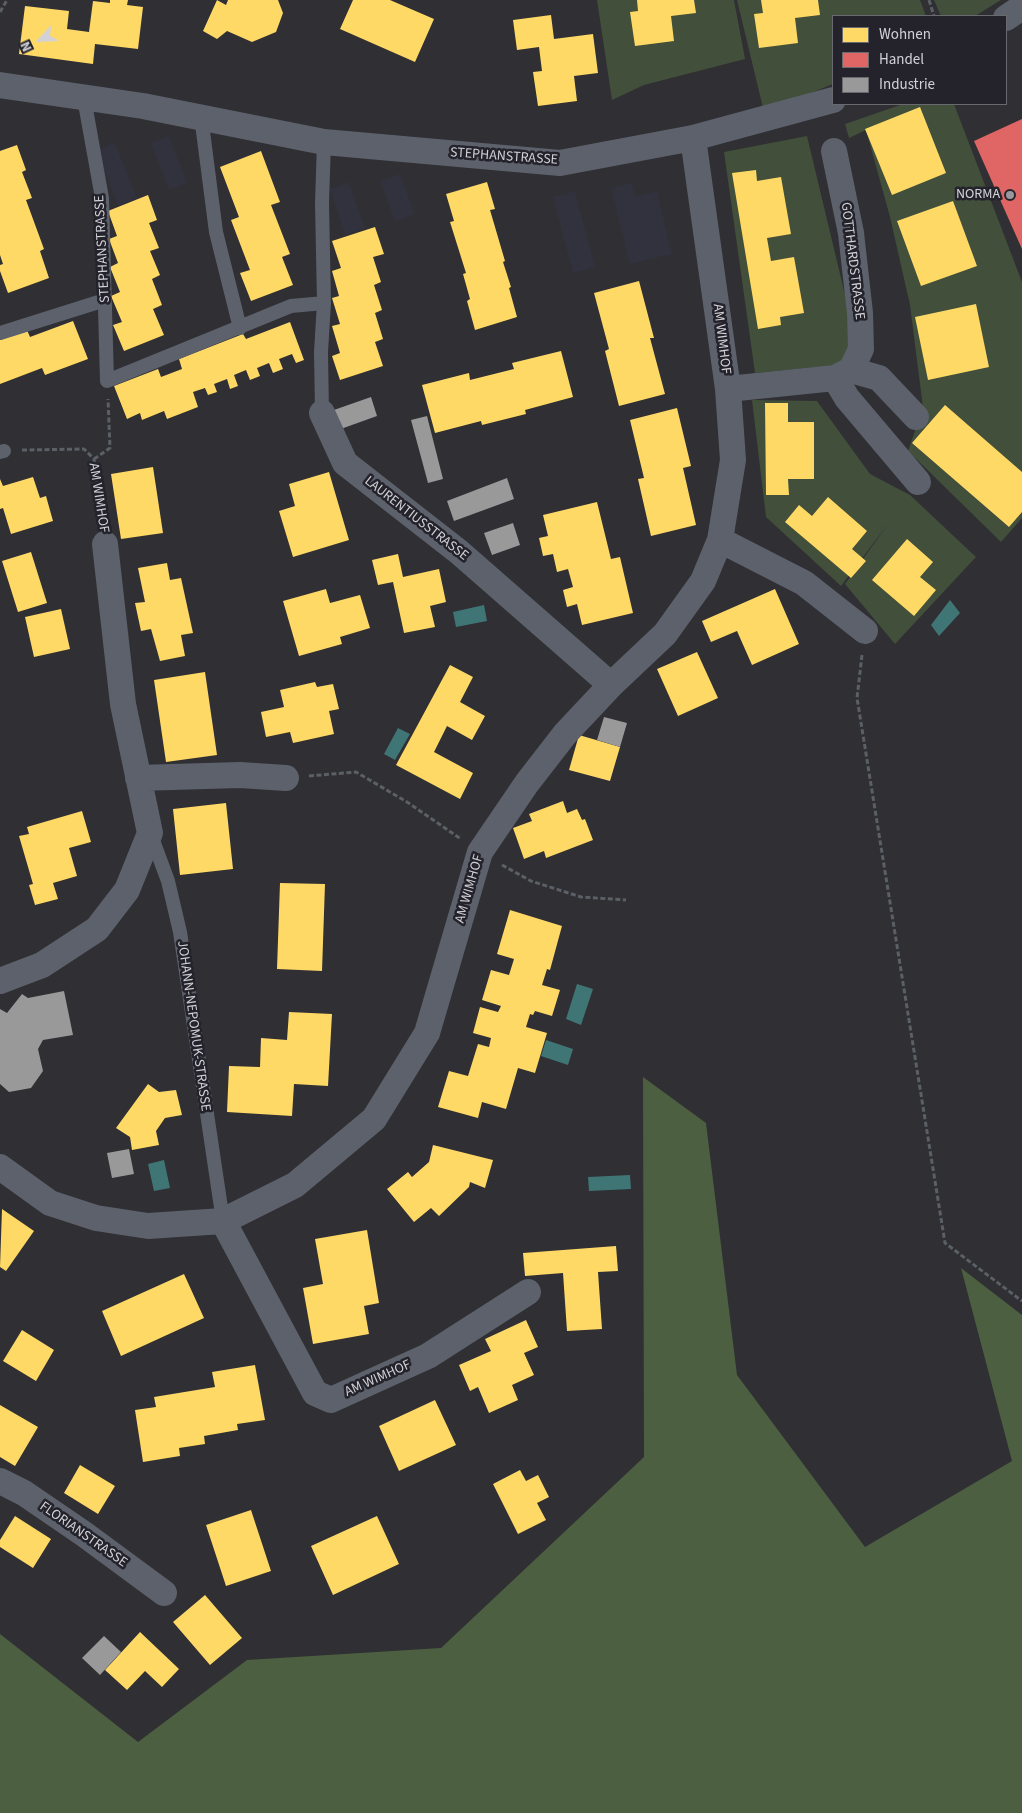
<!DOCTYPE html>
<html>
<head>
<meta charset="utf-8">
<style>
	body { margin:0 }
	#map { position:relative; width:1022px; height:1813px; overflow:hidden; background:#2f2f34; font-family:"Source Sans 3",sans-serif }
	canvas { display:block }
	.legend { position:absolute; left:832px; top:15px; width:175px; height:90px; box-sizing:border-box; background:#24232c; border:1px solid #696970; margin:0; padding:6px 9px; list-style:none; font-size:15px; color:#d1d1d7 }
	.legend li { display:flex; align-items:center; gap:10px; height:25px }
	.legend b { width:25px; border:1px solid #696970 }
	.north { position:absolute; left:15px; top:15px; width:50px; height:50px; -webkit-text-stroke:4px #24232c; paint-order:stroke; rotate:245deg; font-size:14px; font-weight:700; line-height:20px; text-align:center; color:#d1d1d7 }
	.north::after { content:''; display:block; margin:auto; width:18px; height:22px; background:#d1d1d7; clip-path:polygon(50% 0,100% 100%,50% 72%,0 100%) }
</style>
</head>
<body>
<div id="map">
<canvas width="1022" height="1813"></canvas>
<ul class="legend">
<li><b style="height:14px;background:#ffd966"></b>Wohnen</li>
<li><b style="height:14px;background:#e06666"></b>Handel</li>
<li><b style="height:14px;background:#999"></b>Industrie</li>
</ul>
<div class="north">N</div>
</div>
<script>
const c = document.querySelector('canvas').getContext('2d');
c.lineJoin = 'round';
function fillPath(path, color) { c.fillStyle = color; c.fill(path, 'evenodd'); }
const shape = rows => new Path2D(rows.map(r => 'M' + r).join(''));
function strokePath(path, color, width, dash) { c.strokeStyle = color; c.lineWidth = width; c.lineCap = dash ? 'butt' : 'round'; c.setLineDash(dash || []); c.stroke(path); }
function label(font, color, halo, rows, align = 'center') {
  c.font = font + ' "Source Sans 3",sans-serif'; c.lineWidth = 5; c.setLineDash([]); c.textBaseline = 'middle'; c.strokeStyle = halo; c.fillStyle = color; for (const [text, x, y, turn = 0] of rows) {
    c.save(); c.translate(x, y); c.rotate((+turn || 0) * Math.PI / 180); c.textAlign = isNaN(turn) ? turn : align; if (halo) c.strokeText(text, 0, 0); c.fillText(text, 0, 0); c.restore();
  }
}
fillPath(shape([
	[169,136,187,183,169,190,151,143],
	[115,143,137,198,118,206,96,150],
	[400,174,415,214,395,222,380,181],
	[349,182,365,228,345,235,330,189],
	[632,183,635,197,657,191,672,254,630,264,611,188],
	[575,191,595,267,573,273,553,197]
]), '#32323f');
fillPath(shape([
	[597,0,734,0,745,59,644,85,612,100],
	[737,0,920,0,926,16,833,16,833,84,764,112],
	[934,0,1001,0,975,16,941,16],
	[903,104,954,104,1022,282,1022,518,1001,542,908,451,923,408,910,305,890,217,866,130,849,138,845,124],
	[807,136,852,324,848,364,755,373,724,152],
	[752,400,817,401,870,474,910,495,976,557,895,644,845,584,888,524,841,586,766,517]
]), '#424f3a');
fillPath(shape([
	[643,1077,706,1123,737,1375,865,1547,1012,1461,961,1268,1022,1315,1022,1813,0,1813,0,1634,138,1742,247,1660,441,1648,644,1457]
]), '#4c5f41');
fillPath(shape([
	[950,600,960,613,939,636,931,625],
	[484,605,487,621,456,627,453,612],
	[398,728,410,734,395,760,384,754],
	[577,984,593,989,581,1025,566,1019],
	[546,1040,573,1049,568,1065,541,1056],
	[164,1160,170,1188,154,1191,148,1164],
	[630,1175,631,1189,589,1191,588,1177]
]), '#407576');
fillPath(shape([
	[110,0,128,0,127,5,143,7,138,49,95,44,93,64,19,54,25,6,69,11,67,29,89,32,93,1,110,3],
	[217,0,226,5,228,0,278,0,283,13,276,32,252,42,227,31,217,39,203,31],
	[353,0,390,0,434,19,415,62,340,29],
	[637,0,694,0,696,13,671,16,674,41,635,46,630,12,638,11],
	[761,0,818,0,820,15,795,18,798,43,759,48,754,14,763,13],
	[551,15,554,39,593,34,598,73,574,76,577,101,538,106,533,72,542,71,539,47,517,50,513,20],
	[920,107,946,173,892,195,865,129],
	[17,145,26,170,22,172,32,198,26,200,44,249,40,251,49,278,8,293,0,271,0,265,3,264,0,255,0,151],
	[261,151,280,202,271,205,290,254,282,257,293,285,251,301,240,273,250,270,231,220,239,217,220,167],
	[756,170,757,181,781,177,791,234,767,238,771,261,794,257,804,313,780,317,781,325,758,329,732,173],
	[487,182,495,209,490,210,505,261,503,262,511,287,509,288,517,317,475,330,467,301,470,299,463,274,466,273,450,222,454,221,446,194],
	[148,195,157,220,149,223,159,248,150,251,160,275,152,279,162,305,153,309,164,335,124,351,113,325,122,322,111,296,120,292,110,267,118,263,109,239,117,236,108,211],
	[953,201,977,266,921,286,897,221],
	[375,227,384,254,373,257,381,282,374,285,382,310,375,313,383,339,375,342,383,366,340,380,332,356,340,353,332,326,340,324,332,298,339,296,332,271,341,268,332,241],
	[639,281,654,338,650,338,665,394,619,406,605,351,609,349,594,293],
	[976,304,989,367,928,380,915,317],
	[73,321,88,359,45,375,42,368,0,384,0,340,27,330,30,337],
	[290,322,304,360,296,363,292,354,279,359,283,369,273,373,269,363,257,368,260,376,250,380,246,370,234,375,238,386,230,389,227,379,214,384,217,392,208,395,205,388,193,392,198,407,167,419,164,411,142,420,140,413,127,419,114,386,158,369,161,377,182,369,179,359,243,334,246,339],
	[561,351,573,397,525,410,526,414,482,425,481,421,435,433,422,385,469,373,470,380,514,369,512,363],
	[765,403,788,403,788,422,814,422,814,479,788,479,789,495,766,495],
	[945,405,1022,472,1022,512,1009,527,912,443],
	[677,408,691,466,683,468,696,525,651,536,638,479,644,478,630,420],
	[153,467,163,533,121,539,111,474],
	[329,472,349,540,293,557,279,511,295,506,289,484],
	[33,477,40,498,46,496,53,521,11,534,3,508,0,509,0,479,3,486],
	[828,497,867,531,852,549,866,561,851,578,785,522,799,505,812,516],
	[597,502,611,559,620,557,633,613,582,625,577,604,567,607,563,590,573,587,568,569,557,572,553,554,543,556,539,538,548,536,543,515],
	[907,539,933,562,920,577,936,590,914,616,872,580],
	[31,552,47,603,18,612,2,561],
	[398,554,403,577,439,569,446,602,430,606,435,627,404,633,393,582,378,585,372,560],
	[167,563,170,580,181,578,193,633,181,635,185,656,160,661,151,629,141,631,135,603,145,602,138,568],
	[326,589,330,603,360,595,370,628,340,637,342,644,299,656,283,601],
	[775,589,799,644,752,665,737,631,711,642,702,621],
	[61,609,70,649,34,657,25,617],
	[697,652,718,698,678,716,657,669],
	[450,665,473,677,460,702,485,716,472,740,447,726,434,752,473,773,460,799,396,765],
	[205,672,217,755,166,762,154,680],
	[315,682,317,687,333,684,339,709,329,711,334,734,293,743,290,732,266,737,261,712,284,707,280,690],
	[579,735,620,747,610,781,569,770],
	[563,801,567,813,577,809,582,820,585,819,593,840,546,858,544,851,524,859,513,828,532,821,529,814],
	[226,803,233,869,180,875,173,809],
	[82,811,91,842,69,848,77,876,53,883,58,899,35,905,29,885,33,884,19,836,29,834,27,827],
	[280,883,325,884,322,971,277,969],
	[510,910,562,926,550,970,547,969,542,985,560,990,552,1016,535,1011,533,1015,530,1014,526,1027,547,1033,535,1073,518,1068,506,1109,482,1102,478,1118,438,1107,449,1071,468,1076,478,1044,489,1047,491,1038,473,1033,480,1007,498,1012,501,1006,482,1000,491,970,509,975,514,959,497,954],
	[289,1012,332,1014,328,1086,294,1084,292,1116,227,1112,229,1066,260,1067,261,1038,287,1040],
	[148,1084,159,1092,176,1090,182,1115,165,1118,156,1131,159,1145,132,1150,130,1137,116,1128],
	[433,1145,493,1160,485,1188,470,1182,469,1187,439,1216,431,1208,414,1222,387,1189,408,1172,412,1177,429,1162],
	[2,1209,34,1231,6,1271,0,1267],
	[367,1230,379,1303,364,1306,369,1334,313,1344,303,1288,323,1284,315,1239],
	[616,1246,618,1271,598,1272,602,1329,567,1331,563,1273,525,1276,523,1253],
	[184,1274,204,1318,121,1356,102,1311],
	[526,1320,538,1347,524,1353,534,1375,512,1385,518,1400,489,1413,478,1387,470,1391,459,1365,491,1351,485,1339],
	[22,1330,54,1350,36,1381,3,1361],
	[255,1365,265,1420,237,1424,238,1430,204,1436,205,1444,179,1448,180,1456,143,1462,135,1410,156,1407,154,1397,215,1387,212,1372],
	[435,1400,456,1445,399,1471,379,1426],
	[0,1405,38,1427,15,1466,0,1457],
	[80,1465,115,1486,98,1514,64,1493],
	[520,1470,526,1481,538,1475,549,1497,537,1503,546,1520,518,1534,493,1484],
	[251,1510,271,1571,226,1586,206,1525],
	[15,1516,51,1539,33,1568,0,1547,0,1540],
	[377,1516,399,1564,333,1595,311,1546],
	[205,1595,242,1638,210,1665,173,1622],
	[140,1632,179,1669,162,1687,145,1671,127,1690,105,1670]
]), '#ffd966');
fillPath(shape([
	[1022,119,1022,249,974,141]
]), '#e06666');
fillPath(shape([
	[371,397,377,416,338,430,331,411],
	[427,416,443,479,428,483,411,420],
	[507,478,514,499,454,521,447,501],
	[513,523,520,545,492,555,484,533],
	[604,717,627,723,620,747,597,740],
	[64,991,73,1035,43,1040,38,1049,43,1071,31,1088,9,1092,0,1084,0,1009,7,1013,22,994,28,998],
	[129,1149,134,1174,112,1178,107,1153],
	[104,1636,121,1652,100,1675,82,1658]
]), '#999');
strokePath(shape([
	[929,0,934,16],
	[0,12,7,0],
	[22,450,84,449,94,459,102,521],
	[94,459,110,448,108,399],
	[862,655,857,698,945,1243,1022,1301],
	[309,776,356,772,407,802,461,839],
	[502,865,531,881,581,897,626,900]
]), '#5b5f66', 3, [5, 2.5]);
strokePath(shape([
	[84,98,102,198,107,381,291,306,324,303],
	[201,116,216,232,240,328],
	[0,333,105,300],
	[322,413,321,352,324,303,322,203,324,142],
	[0,452,4,451],
	[151,835,168,881,180,932,223,1221]
]), '#5c616b', 14);
strokePath(shape([
	[1006,18,1022,7],
	[0,85,143,106,324,142,560,163,693,138,833,100],
	[851,370,879,378,916,417],
	[835,378,847,398,918,482],
	[728,389,835,378,851,370,861,349,860,313,851,233,834,151],
	[322,413,345,463,459,552,611,685],
	[720,540,804,583,865,631],
	[138,778,240,775,286,778],
	[0,981,42,965,97,929,127,890,150,833,123,704,105,544],
	[0,1167,50,1203,96,1218,148,1226,223,1221,295,1185,374,1119,427,1033,480,852,527,783,565,734,611,685,665,634,703,581,720,540,733,460,728,389,693,138],
	[223,1221,315,1393,331,1400,428,1356,528,1292],
	[0,1481,24,1493,84,1534,164,1593]
]), '#5c616b', 26);
for (const [x, y, r, color] of [
	[1010,195,5,"#98989e"]
]) { const dot = new Path2D(); dot.arc(x, y, r, 0, 2 * Math.PI); c.fillStyle = color; c.fill(dot); strokePath(dot, '#24232c', 2); }
label('14px', '#d1d1d7', '#24232c', [
	["STEPHANSTRASSE",504,157,4],
	["STEPHANSTRASSE",103,249,-93],
	["GOTTHARDSTRASSE",852,261,83],
	["AM WIMHOF",721,339,83],
	["AM WIMHOF",98,498,81],
	["LAURENTIUSSTRASSE",416,519,38],
	["AM WIMHOF",470,889,-74],
	["JOHANN-NEPOMUK-STRASSE",193,1026,82],
	["AM WIMHOF",378,1379,-24],
	["FLORIANSTRASSE",83,1535,35]
]);
label('14px', '#d1d1d7', '#24232c', [
	["NORMA",1000,195]
], 'right');
</script>
</body>
</html>
